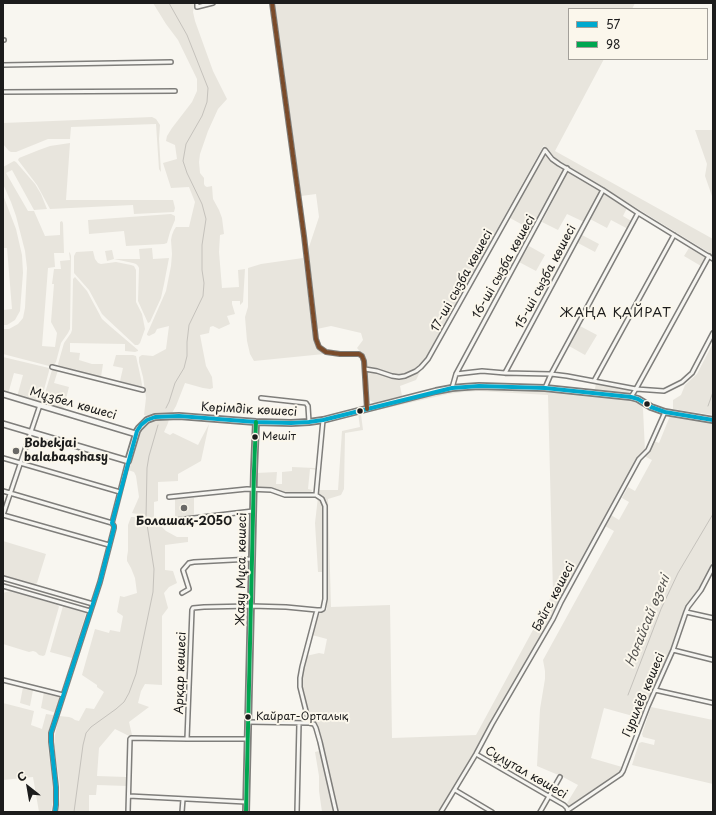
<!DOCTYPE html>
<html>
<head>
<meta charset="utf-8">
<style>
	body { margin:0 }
	#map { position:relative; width:716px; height:815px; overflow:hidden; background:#f8f6f0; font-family:"Playpen Sans",sans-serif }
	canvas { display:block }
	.frame { position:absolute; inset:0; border:4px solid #1c1c1c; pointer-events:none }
	.legend { position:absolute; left:568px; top:8px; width:140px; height:52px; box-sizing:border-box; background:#fbf7ec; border:1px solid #a29f99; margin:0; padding:5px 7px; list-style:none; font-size:12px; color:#1c1c1c }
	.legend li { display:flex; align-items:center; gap:8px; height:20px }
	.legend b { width:20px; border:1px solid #a29f99 }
	.north { position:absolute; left:8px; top:767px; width:40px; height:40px; -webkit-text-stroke:3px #fbf7ec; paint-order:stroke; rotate:329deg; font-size:11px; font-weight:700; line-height:16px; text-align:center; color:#1c1c1c }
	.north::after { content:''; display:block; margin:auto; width:14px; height:18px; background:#1c1c1c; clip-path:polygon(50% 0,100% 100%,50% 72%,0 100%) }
</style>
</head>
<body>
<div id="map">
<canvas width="716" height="815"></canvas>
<div class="frame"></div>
<ul class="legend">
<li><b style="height:5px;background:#00a9ce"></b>57</li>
<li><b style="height:5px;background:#00a651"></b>98</li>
</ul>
<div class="north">С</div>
</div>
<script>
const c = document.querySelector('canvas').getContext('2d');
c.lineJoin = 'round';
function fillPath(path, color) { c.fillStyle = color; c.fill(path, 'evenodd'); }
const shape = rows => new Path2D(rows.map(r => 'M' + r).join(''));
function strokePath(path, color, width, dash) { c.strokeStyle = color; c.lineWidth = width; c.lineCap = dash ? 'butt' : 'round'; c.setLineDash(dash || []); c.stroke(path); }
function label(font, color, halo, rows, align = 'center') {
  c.font = font + ' "Playpen Sans",sans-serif'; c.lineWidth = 4; c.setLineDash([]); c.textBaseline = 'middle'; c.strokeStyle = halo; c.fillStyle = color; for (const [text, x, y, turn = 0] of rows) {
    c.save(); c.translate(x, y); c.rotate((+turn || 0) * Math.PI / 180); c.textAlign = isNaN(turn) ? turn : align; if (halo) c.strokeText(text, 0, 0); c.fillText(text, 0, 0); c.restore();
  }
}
fillPath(shape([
	[153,3,194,3,194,6,193,12,195,21,213,71,227,99,218,109,208,131,200,154,199,162,200,173,204,178,204,184,205,186,207,187,212,186,213,199,219,210,222,218,224,234,220,235,219,252,222,288,239,287,238,270,245,269,243,302,240,305,240,301,232,301,232,304,235,314,227,316,230,324,219,329,213,326,210,327,209,333,200,335,206,366,212,377,213,388,210,389,203,388,185,383,176,406,172,413,156,414,148,416,144,415,146,398,143,377,139,362,139,357,142,355,153,356,166,349,169,326,157,329,155,333,149,336,147,335,147,334,166,291,171,266,172,254,171,240,172,235,174,230,176,227,189,227,195,202,189,187,171,188,163,163,177,159,175,145,166,141,167,136,172,128,192,102,197,91,197,79,178,40,166,24],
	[275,3,635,3,632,9,569,9,569,59,604,59,555,151,713,239,713,255,555,158,544,145,430,350,419,374,416,380,400,386,402,396,374,403,368,399,366,358,357,348,363,340,361,333,331,326,317,329,308,250,319,217,316,194,301,196],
	[152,117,156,119,160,125,159,139,161,172,159,169,156,124,71,127,70,139,48,139,16,152,11,152,9,151,3,144,3,123],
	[695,130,712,130,713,133,713,199,705,176,707,164],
	[70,143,66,200,173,200,175,208,174,212,134,214,133,205,50,209,37,185,18,160,19,158,39,150,50,146],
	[545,155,557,165,565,169,532,230,510,218],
	[14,161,16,162,35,184,41,194,47,209,34,210,12,170,6,173,28,211,34,211,45,236,60,235,60,222,62,221,63,223,64,253,54,253,55,267,48,268,42,346,55,347,57,333,51,322,54,284,52,284,54,269,61,269,60,261,70,260,69,252,70,253,71,256,70,329,68,333,61,343,56,362,53,366,49,366,3,354,3,329,9,329,18,324,23,318,25,308,27,268,25,251,16,216,11,202,3,184,3,167],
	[568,171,600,191,584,222,567,214,558,230,542,222],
	[604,194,627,208,623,216,633,222,628,229,611,220,607,228,590,219],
	[3,195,16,229,22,255,23,273,20,311,15,320,7,325,3,325,3,310,12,309,7,248,3,248],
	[171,214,175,216,175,220,170,232,167,243,164,244,126,246,124,231,89,234,88,220],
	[582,235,599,244,595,252,578,243],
	[529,246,545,255,536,271,519,262],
	[152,248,153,259,169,258,164,284,161,298,150,322,148,323,138,301,139,268,138,266,136,264,133,263,114,259,107,261,105,251,112,250,114,259,140,259,139,249],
	[689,248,706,258,701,266,684,256],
	[93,251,95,259,98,263,101,264,116,262,131,265,134,266,136,270,136,302,142,314,145,329,140,343,138,345,135,345,106,318,102,314,89,290,74,273,74,256,76,252],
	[303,258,314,338,317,348,320,351,324,354,254,361,250,354,247,341,245,317,248,307,248,268,261,264],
	[75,277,87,291,102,319,111,327,138,350,138,351,135,352,125,351,125,344,70,343,70,352,80,353,79,360,92,364,103,364,101,377,60,368,58,364,64,343,71,333,72,330,73,279],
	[580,326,597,335,585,355,569,346],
	[713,343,713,415,673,409,673,400,681,395,685,385,697,374],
	[116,355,133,355,136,356,141,379,142,385,141,387,120,381,123,368,113,366],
	[3,357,49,368,49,371,41,401,39,403,17,397,23,375,14,373,8,394,3,393],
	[53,369,58,370,54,383,69,387,63,411,42,403,52,370],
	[596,383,629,389,630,391,629,395,601,391,595,389],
	[469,388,496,388,573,394,628,400,635,401,641,405,643,409,645,451,639,457,475,753,438,812,338,812,337,804,317,724,314,721,309,720,305,703,305,694,301,684,301,672,306,656,319,653,324,654,327,639,312,635,319,614,320,613,324,612,327,609,327,503,324,499,318,493,319,490,338,490,342,431,360,427,358,413,410,401,442,393],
	[479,391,548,395,553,593,476,735,392,738,390,605,331,607,328,499,341,495,344,489,345,433,363,430,361,414,448,394,463,392],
	[670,416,685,419,713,423,713,561,702,585,697,594,685,609,671,649,640,718,604,708,591,758,622,767,622,769,619,772,574,804,569,806,567,803,578,785,563,777,537,766,540,709,545,679,545,671,543,660,614,531,605,526,611,515,619,520,629,502,622,498,628,487,635,491,652,460,644,456,650,452,654,441,659,443],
	[169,419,168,423,164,432,170,435,173,433,198,445,209,424,201,461,178,474,178,481,158,482,158,501,154,502,154,521,156,521,166,531,177,537,188,537,188,542,165,545,165,570,173,571,177,583,169,587,164,593,168,608,162,616,162,685,145,684,141,691,138,703,149,707,129,722,132,735,129,736,115,729,99,748,97,776,126,777,127,778,127,786,97,785,96,795,89,795,89,812,58,812,60,798,60,785,54,746,55,735,59,716,69,717,72,718,75,720,79,721,86,708,94,709,104,692,97,687,97,685,82,675,95,629,109,633,110,630,120,632,123,616,117,612,120,596,124,597,137,593,135,578,131,568,127,561,127,557,128,551,128,525,131,517,137,517,137,514,132,513,136,504,139,497,136,476,134,472,128,470,139,432,146,424,151,421,157,420],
	[292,467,315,468,317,470,310,469,308,489,312,490,311,493,283,493,276,489,255,487,256,473,277,472,276,484,282,484,282,472,292,471],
	[318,497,322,502,323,510,323,572,318,572,315,523],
	[194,498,194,517,175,518,175,499],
	[3,541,46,554,37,583,34,585,3,576],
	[10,591,58,605,59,607,45,655,43,656,39,655,36,652,33,651,29,652,3,644,3,593],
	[63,606,86,613,72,658,50,652],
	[23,687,33,690,30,706,20,703],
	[44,692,58,695,60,696,61,698,56,711,53,712,41,708],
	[3,703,34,711,31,725,42,729,46,714,53,715,53,717,48,733,48,747,53,786,53,800,51,812,39,812,33,777,3,780],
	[651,707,713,720,713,784,632,765,639,743,642,742,654,745,655,740,643,737,642,734],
	[315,729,316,733,335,812,322,812,319,791,319,776,315,752,319,751]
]), '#e8e5dd');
strokePath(shape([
	[708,406,713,392],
	[166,408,169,402,175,383,184,368,187,356,187,342,189,325,203,296,204,283,202,270,202,245,206,219,202,204,187,173,183,161,186,144,202,116,207,102,208,88,187,35,169,3],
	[628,695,661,609,678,573,713,514],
	[74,812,83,745,86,733,91,727,116,709,124,702,129,693,136,674,153,592,154,569,146,518,147,468,149,456,158,425]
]), '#c5c2bc', 1);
const street = shape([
	[197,3,197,7,213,3],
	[272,3,304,236,316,339,319,347,326,352,340,354,359,354,362,356,364,361,367,409],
	[3,40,4,40],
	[3,65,171,62],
	[3,92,175,91],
	[52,367,143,390],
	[365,369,377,371,392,376,399,377,405,376,416,371,421,367,428,359,545,150,552,159,559,164,603,190,638,213,713,259],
	[505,373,603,190],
	[456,374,482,371,505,373,551,374,567,376,636,389,664,391,682,382,692,373,713,333],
	[594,381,674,235],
	[452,388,456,374,567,168],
	[545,388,551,374,638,213],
	[631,397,636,389,709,256],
	[261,398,306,403,308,406,309,422],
	[3,458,120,492],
	[3,491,112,523],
	[316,495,323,420],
	[169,497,247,489,271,490,285,495,316,495],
	[3,515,40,405],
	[3,515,109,545],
	[160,522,253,511],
	[3,578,93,604],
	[3,586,90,611],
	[182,593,189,589,183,570,189,563,194,562,252,559],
	[686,612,713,618],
	[673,650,713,660],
	[3,680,63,695],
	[655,690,713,703],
	[248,722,309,723,314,724,316,728,320,742,336,812],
	[309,723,300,687,300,678,302,667,317,610],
	[187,739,192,610,193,608,204,607,251,606,286,607,317,610,321,610,323,609,325,599,325,506,322,499,316,495],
	[476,754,564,805,567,808,568,812],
	[455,790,492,812],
	[129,796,246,802],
	[568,810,621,774,623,771,648,706,673,650,686,612,688,607,701,590,713,567],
	[55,812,56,805,56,787,51,742,51,733,100,582,114,528,114,526,112,523,128,461],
	[128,812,130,739,131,738,187,739,247,739],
	[182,812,183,799],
	[297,812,299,723],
	[441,812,476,754,492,724,553,619,561,602,639,459,648,450,665,412],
	[540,812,560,777]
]);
const secondary = shape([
	[3,394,136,434],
	[3,424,128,461,137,431,139,428,147,420,155,417,179,416,256,422,291,423,309,422,323,420,436,391,452,388,464,387,479,386,545,388,631,397,638,399,651,407,665,412,713,420],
	[246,812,252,559,254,471,256,422]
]);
strokePath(street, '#7f7e7b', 6);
strokePath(secondary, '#7f7e7b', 8);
strokePath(street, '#f6f5f1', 3);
strokePath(secondary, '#f6f5f1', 4.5);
strokePath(shape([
	[55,812,56,805,56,787,51,742,51,733,100,582,114,528,114,526,112,523,126,471,137,431,141,425,147,420,155,417,179,416,256,422,291,423,309,422,323,420,452,388,479,386,545,388,631,397,638,399,651,407,665,412,713,420]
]), '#00a9ce', 4);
strokePath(shape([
	[246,812,252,559,254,471,256,422]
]), '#00a651', 4);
strokePath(shape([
	[272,3,304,236,316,339,319,347,326,352,340,354,359,354,362,356,364,361,367,409]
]), '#7a4b2a', 4);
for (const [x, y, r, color] of [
	[647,404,3.5,"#1c1c1c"],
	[360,411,3.5,"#1c1c1c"],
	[255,437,3.5,"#1c1c1c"],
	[16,451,4,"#696866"],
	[184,508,4,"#696866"],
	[248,717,3.5,"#1c1c1c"]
]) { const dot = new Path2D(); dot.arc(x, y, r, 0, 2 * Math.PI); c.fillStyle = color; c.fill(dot); strokePath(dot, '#fbf7ec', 1.5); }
label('11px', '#1c1c1c', '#fbf7ec', [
	["Мешіт",262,437],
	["Кайрат-Орталық",256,717]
], 'left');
label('12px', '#1c1c1c', '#fbf7ec', [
	["16-ші сызба көшесі",504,267,-61],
	["15-ші сызба көшесі",546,277,-62],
	["17-ші сызба көшесі",462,281,-61],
	["Мұзбел көшесі",73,404,16],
	["Көрімдік көшесі",249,410,3],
	["Жаяу Мұса көшесі",242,569,-89],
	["Бәйге көшесі",554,597,-62],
	["Арқар көшесі",181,673,-88],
	["Гурилёв көшесі",644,695,-67],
	["Сұлутал көшесі",526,773,30]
]);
label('bold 12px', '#1c1c1c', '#fbf7ec', [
	["Bobekjai",24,444],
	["balabaqshasy",24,458],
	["Болашақ-2050",184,522,"center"]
], 'left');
c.letterSpacing = '1px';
label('13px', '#1c1c1c', '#fbf7ec', [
	["ЖАҢА ҚАЙРАТ",616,313]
]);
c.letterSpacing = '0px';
label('italic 13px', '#575653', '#fbf7ec', [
	["Ноғайсай өзені",648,621,-68]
]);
</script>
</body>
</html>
